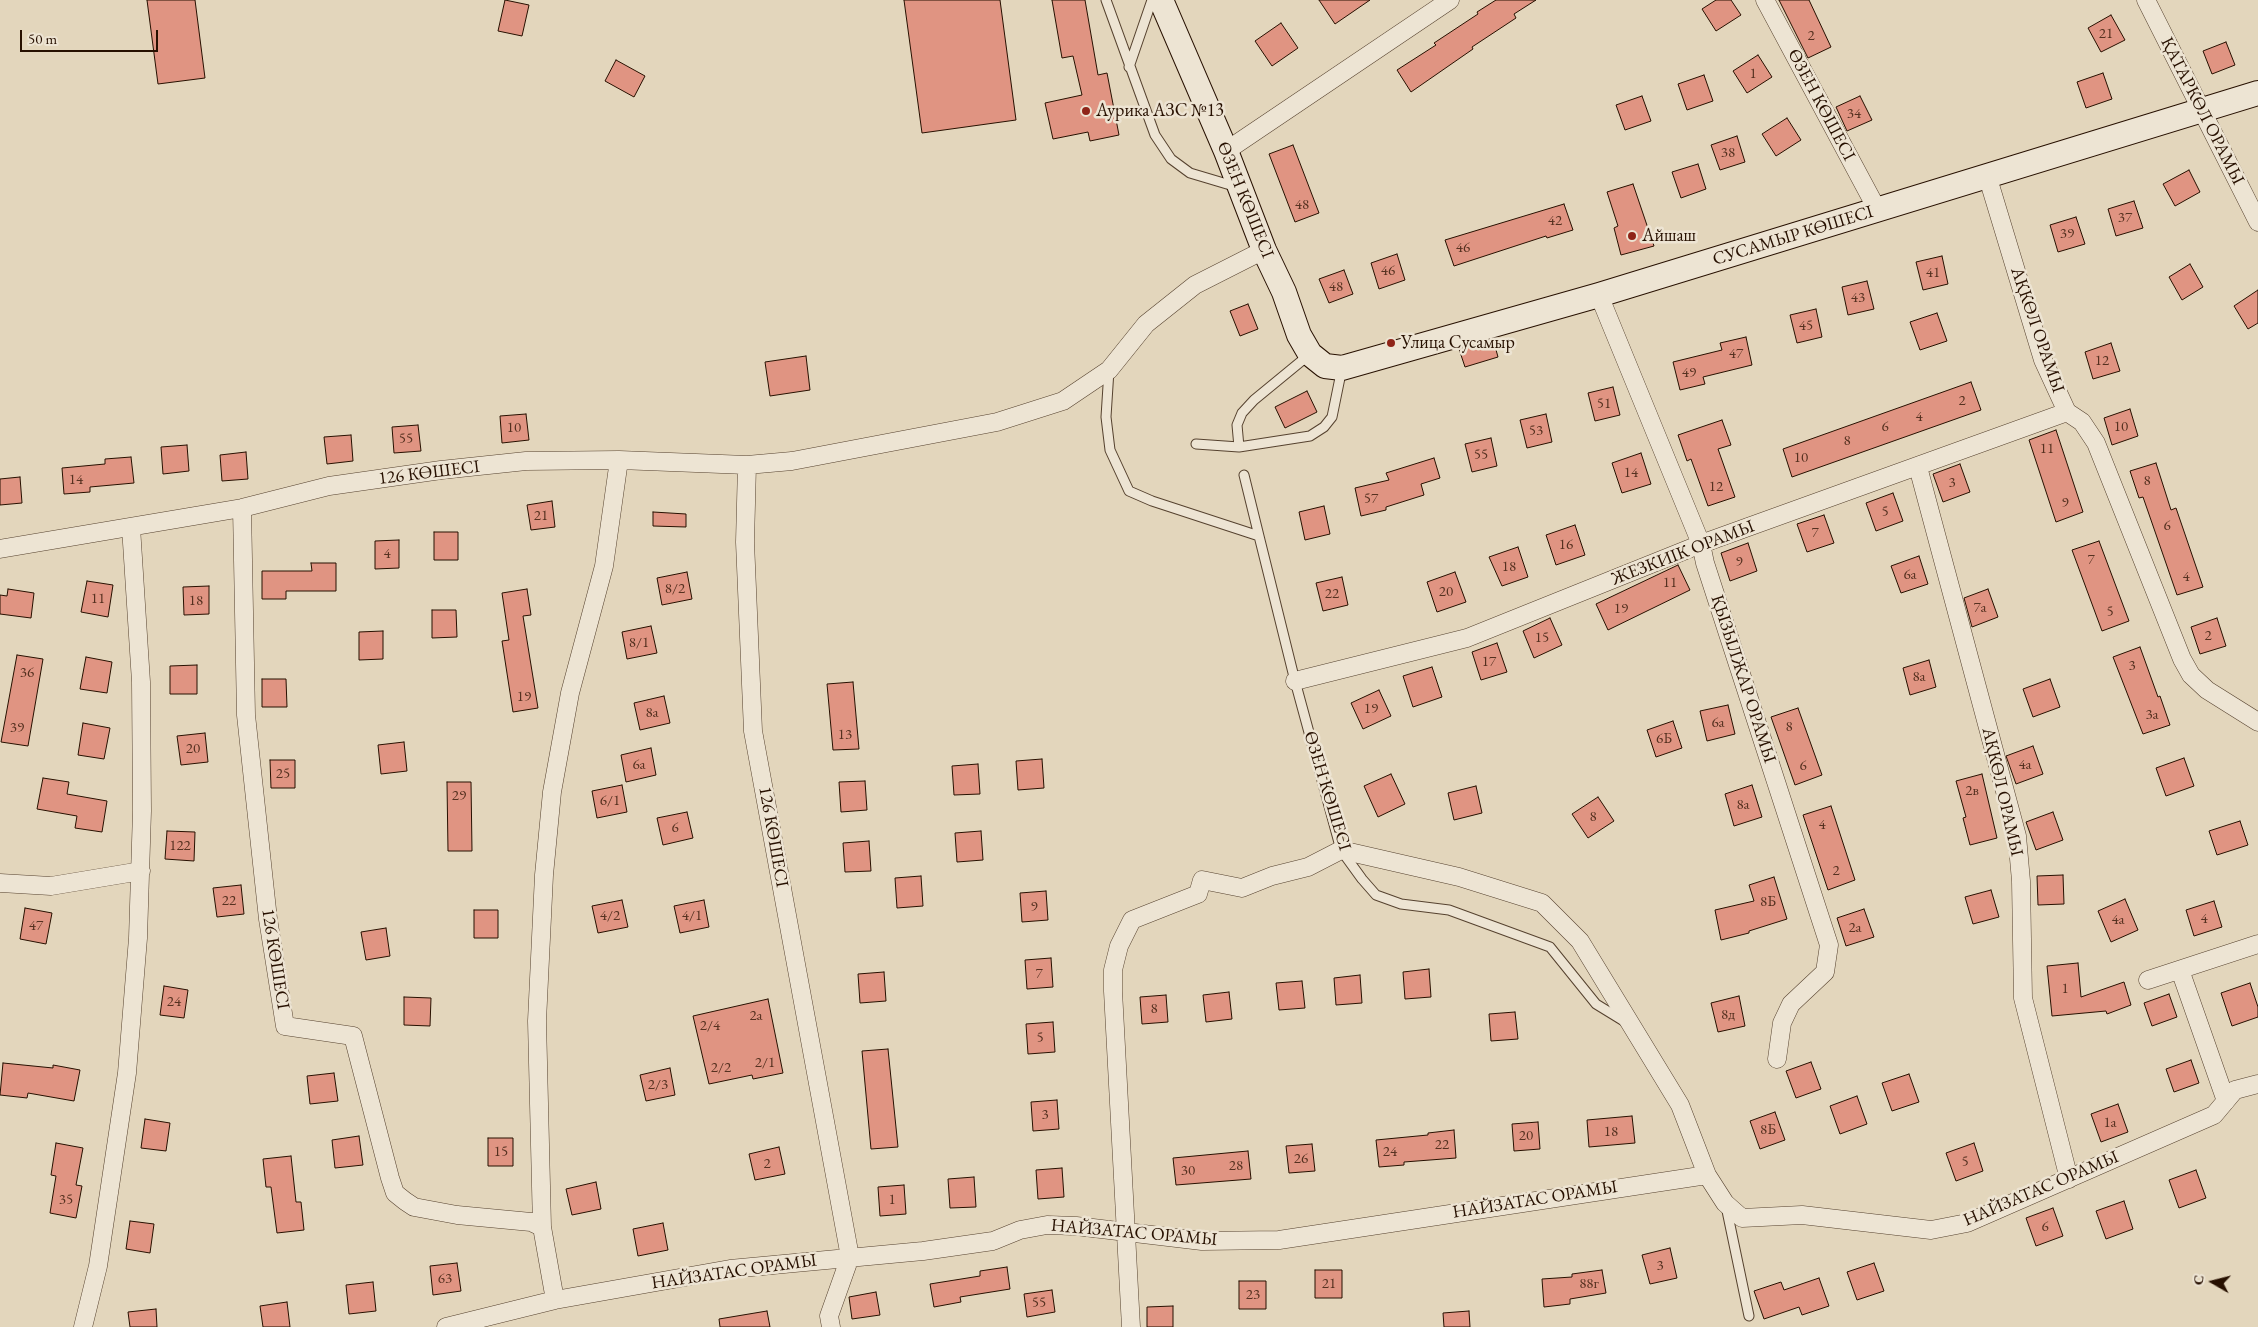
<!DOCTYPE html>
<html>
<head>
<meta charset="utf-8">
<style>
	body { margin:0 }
	#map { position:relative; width:2258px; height:1327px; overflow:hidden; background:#e3d6bc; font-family:"EB Garamond",serif }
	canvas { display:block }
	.north { position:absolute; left:2188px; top:1257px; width:50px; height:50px; -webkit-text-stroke:4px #ede4d3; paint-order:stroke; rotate:278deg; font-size:14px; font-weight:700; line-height:20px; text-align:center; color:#271000 }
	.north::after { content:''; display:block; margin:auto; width:18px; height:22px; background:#271000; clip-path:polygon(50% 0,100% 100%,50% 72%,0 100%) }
	.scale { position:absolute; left:20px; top:30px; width:138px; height:22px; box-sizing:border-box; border:2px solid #271000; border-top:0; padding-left:6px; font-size:15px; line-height:18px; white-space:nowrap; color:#271000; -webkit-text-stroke:4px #ede4d3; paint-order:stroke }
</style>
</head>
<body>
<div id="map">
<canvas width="2258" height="1327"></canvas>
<div class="north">С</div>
<div class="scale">50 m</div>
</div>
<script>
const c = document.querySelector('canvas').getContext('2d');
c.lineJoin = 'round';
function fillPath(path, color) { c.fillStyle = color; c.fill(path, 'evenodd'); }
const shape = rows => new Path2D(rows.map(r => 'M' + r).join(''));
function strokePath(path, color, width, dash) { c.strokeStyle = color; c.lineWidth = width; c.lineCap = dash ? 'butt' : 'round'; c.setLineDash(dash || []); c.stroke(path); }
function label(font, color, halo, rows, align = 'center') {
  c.font = font + ' "EB Garamond",serif'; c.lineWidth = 5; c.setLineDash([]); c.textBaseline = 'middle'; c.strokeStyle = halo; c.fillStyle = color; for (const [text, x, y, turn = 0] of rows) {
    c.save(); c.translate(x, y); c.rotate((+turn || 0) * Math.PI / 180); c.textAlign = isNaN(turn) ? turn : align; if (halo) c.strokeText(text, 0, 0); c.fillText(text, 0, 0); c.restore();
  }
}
const building = shape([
	[147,0,195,0,205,78,158,84,147,0],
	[505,0,529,5,522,36,498,31,505,0],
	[904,0,1000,0,1016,120,922,133,904,0],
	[1052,0,1085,0,1098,75,1107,73,1119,135,1090,141,1088,132,1053,139,1045,103,1082,95,1073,56,1062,58,1052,0],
	[1319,0,1370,0,1335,24,1319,0],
	[1496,0,1536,0,1514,14,1516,18,1472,47,1473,49,1411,92,1397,70,1436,45,1434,43,1478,14,1477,12,1496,0],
	[1716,0,1731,0,1741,15,1716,31,1702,9,1716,0],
	[1779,0,1809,0,1831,47,1808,58,1779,0],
	[2111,15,2125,40,2101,52,2088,28,2111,15],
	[1281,23,1298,48,1272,66,1255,41,1281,23],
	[2226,42,2235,65,2212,74,2203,51,2226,42],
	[1758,55,1772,77,1747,93,1733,71,1758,55],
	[616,60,645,76,634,97,605,81,616,60],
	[2103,73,2112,99,2086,108,2077,82,2103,73],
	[1704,75,1713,101,1687,110,1678,84,1704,75],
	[1642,96,1651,121,1625,130,1616,105,1642,96],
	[1860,96,1872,120,1847,131,1836,107,1860,96],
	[1787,118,1801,140,1776,156,1762,134,1787,118],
	[1737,136,1745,162,1720,170,1711,145,1737,136],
	[1293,145,1319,213,1295,222,1269,154,1293,145],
	[1698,164,1706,189,1681,198,1672,172,1698,164],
	[2189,170,2200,192,2175,206,2163,184,2189,170],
	[1633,184,1654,246,1621,255,1614,228,1618,226,1607,192,1633,184],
	[2134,201,2143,228,2116,236,2108,209,2134,201],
	[1564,204,1573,230,1547,238,1546,236,1454,266,1445,240,1564,204],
	[2076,217,2085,244,2058,252,2050,225,2076,217],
	[1397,254,1405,280,1379,289,1371,263,1397,254],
	[1942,256,1948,284,1923,290,1916,262,1942,256],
	[2190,264,2203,287,2182,300,2169,277,2190,264],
	[1344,270,1353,294,1329,303,1319,279,1344,270],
	[1867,281,1874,309,1848,315,1842,287,1867,281],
	[2258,290,2258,323,2248,329,2234,306,2258,290],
	[1248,304,1258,329,1240,336,1230,311,1248,304],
	[1816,309,1822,337,1797,343,1790,315,1816,309],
	[1937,313,1947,341,1920,350,1910,322,1937,313],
	[1746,337,1752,365,1703,377,1705,384,1680,390,1673,362,1722,350,1720,343,1746,337],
	[1493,339,1498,357,1465,367,1459,349,1493,339],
	[2111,343,2120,371,2093,379,2085,352,2111,343],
	[806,356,810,390,770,396,765,362,806,356],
	[1971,382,1981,410,1792,477,1783,449,1971,382],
	[1613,387,1620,415,1595,421,1588,393,1613,387],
	[1307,391,1317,412,1285,428,1275,407,1307,391],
	[2130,409,2138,436,2112,445,2104,418,2130,409],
	[526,414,529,440,502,443,500,416,526,414],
	[1546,414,1552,442,1527,448,1520,420,1546,414],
	[1722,420,1731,445,1718,449,1735,497,1708,506,1691,459,1687,461,1678,435,1722,420],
	[418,425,421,451,394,453,392,427,418,425],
	[2056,430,2083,512,2056,522,2029,440,2056,430],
	[351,435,353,461,327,464,324,437,351,435],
	[1491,438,1497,466,1472,472,1465,444,1491,438],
	[187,445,189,471,163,474,161,447,187,445],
	[246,452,248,479,222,481,220,455,246,452],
	[1641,453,1651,484,1622,493,1612,463,1641,453],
	[131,457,134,483,90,487,90,492,64,494,62,468,105,464,105,459,131,457],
	[1434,458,1440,478,1421,484,1424,495,1386,507,1386,510,1361,516,1355,488,1389,480,1386,473,1434,458],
	[2156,463,2171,510,2176,508,2203,587,2177,595,2143,497,2139,498,2130,471,2156,463],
	[1960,464,1970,492,1943,502,1933,474,1960,464],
	[20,477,22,503,0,505,0,479,20,477],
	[1893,493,1903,521,1876,531,1866,503,1893,493],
	[552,501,555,527,531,530,527,505,552,501],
	[1324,506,1330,534,1305,540,1299,512,1324,506],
	[653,512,686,514,686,527,653,526,653,512],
	[1824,515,1834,543,1807,552,1797,524,1824,515],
	[1575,525,1585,555,1556,565,1546,535,1575,525],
	[434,532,458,532,458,560,434,560,434,532],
	[399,540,399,568,375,569,375,541,399,540],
	[2099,541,2129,621,2102,631,2072,550,2099,541],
	[1748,543,1757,571,1730,581,1721,553,1748,543],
	[1518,547,1528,577,1502,586,1489,557,1518,547],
	[1919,556,1928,584,1901,593,1891,566,1919,556],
	[311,563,336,563,336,591,286,591,286,599,262,599,262,571,312,571,311,563],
	[1678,565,1690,590,1608,630,1596,604,1678,565],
	[687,572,692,599,662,605,657,578,687,572],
	[1455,572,1466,602,1437,612,1427,582,1455,572],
	[1342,577,1348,605,1323,611,1316,583,1342,577],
	[87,581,113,585,108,617,81,612,87,581],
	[209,586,209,614,184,615,183,587,209,586],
	[8,589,34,593,31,618,0,614,0,595,7,596,8,589],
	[527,589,531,615,523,616,538,708,513,712,502,641,509,640,502,593,527,589],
	[1988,589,1998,617,1972,627,1964,598,1988,589],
	[432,610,456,610,457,637,432,638,432,610],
	[1550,618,1562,645,1534,658,1523,631,1550,618],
	[2217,618,2226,646,2200,654,2191,627,2217,618],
	[651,626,657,653,627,659,622,632,651,626],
	[383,631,383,659,359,660,359,632,383,631],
	[1497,643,1507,672,1481,680,1472,652,1497,643],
	[2140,647,2158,697,2160,696,2170,725,2143,734,2113,657,2140,647],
	[17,655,43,659,28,746,1,742,17,655],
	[86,657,112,662,107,693,80,689,86,657],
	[1929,660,1936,687,1910,695,1903,668,1929,660],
	[197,665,197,694,170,694,170,666,197,665],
	[1432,667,1442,697,1413,707,1403,676,1432,667],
	[262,679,286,679,287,707,262,707,262,679],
	[2050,679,2060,707,2033,717,2023,689,2050,679],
	[853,682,859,749,833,750,827,684,853,682],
	[1379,690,1391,716,1363,729,1351,703,1379,690],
	[664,696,670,723,640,730,634,703,664,696],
	[1728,705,1735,734,1707,741,1700,711,1728,705],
	[1798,708,1822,775,1795,785,1771,717,1798,708],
	[1673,721,1682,748,1656,757,1647,730,1673,721],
	[83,723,110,728,104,759,78,755,83,723],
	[205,733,208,762,181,765,177,736,205,733],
	[404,742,407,771,381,774,378,745,404,742],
	[2033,746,2043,774,2016,784,2006,756,2033,746],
	[651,748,656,775,626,782,621,755,651,748],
	[2184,758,2194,786,2166,796,2156,768,2184,758],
	[1042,759,1044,788,1018,790,1016,761,1042,759],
	[270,760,295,760,295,788,271,788,270,760],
	[978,764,980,794,954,795,952,766,978,764],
	[1391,774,1405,804,1378,817,1364,786,1391,774],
	[1982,774,1997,838,1970,845,1963,818,1966,817,1956,781,1982,774],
	[43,778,69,782,67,794,107,801,102,832,75,828,77,816,37,809,43,778],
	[865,781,867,810,841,812,839,782,865,781],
	[447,782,471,782,472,851,448,851,447,782],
	[622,785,627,812,597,818,592,791,622,785],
	[1752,785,1762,817,1734,826,1725,794,1752,785],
	[1476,786,1482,813,1454,820,1448,793,1476,786],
	[1598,797,1614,821,1588,838,1572,814,1598,797],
	[1831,806,1855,880,1828,890,1803,815,1831,806],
	[687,812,693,838,663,845,657,818,687,812],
	[2053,812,2063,840,2036,850,2026,822,2053,812],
	[2240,821,2248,845,2217,855,2209,831,2240,821],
	[167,831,195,832,194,861,165,859,167,831],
	[981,831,983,860,957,862,955,833,981,831],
	[869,841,871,871,845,872,843,843,869,841],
	[2063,875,2064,904,2038,905,2037,876,2063,875],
	[921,876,923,906,897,908,895,878,921,876],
	[1774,877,1787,919,1749,931,1749,933,1721,940,1715,910,1754,901,1749,885,1774,877],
	[241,885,244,914,217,917,213,888,241,885],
	[1991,890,1999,917,1973,924,1965,897,1991,890],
	[1046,891,1048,920,1022,922,1020,893,1046,891],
	[2125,899,2138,930,2111,942,2098,911,2125,899],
	[622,900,628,927,598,933,592,906,622,900],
	[704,900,709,927,680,933,674,906,704,900],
	[2214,901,2222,927,2194,936,2186,910,2214,901],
	[25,908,52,913,46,944,20,939,25,908],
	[1864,909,1874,937,1846,946,1837,918,1864,909],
	[474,910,498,910,498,938,474,938,474,910],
	[386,928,390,956,366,960,361,932,386,928],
	[1051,958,1053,987,1027,989,1025,960,1051,958],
	[2078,963,2081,997,2124,982,2131,1005,2107,1014,2106,1011,2052,1016,2047,966,2078,963],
	[1429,969,1431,997,1405,999,1403,972,1429,969],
	[884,972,886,1001,860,1003,858,974,884,972],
	[1360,975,1362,1003,1336,1005,1334,978,1360,975],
	[1302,981,1305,1008,1279,1010,1276,983,1302,981],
	[2250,983,2258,1007,2258,1017,2232,1026,2221,993,2250,983],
	[164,986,188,990,184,1018,160,1015,164,986],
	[1229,992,1232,1019,1206,1022,1203,995,1229,992],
	[2169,994,2177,1017,2152,1026,2144,1003,2169,994],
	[1166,995,1168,1022,1142,1024,1140,997,1166,995],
	[1739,996,1745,1026,1718,1032,1711,1003,1739,996],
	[404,997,431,998,430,1026,404,1025,404,997],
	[768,999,783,1073,753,1079,752,1075,709,1084,693,1016,768,999],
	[1515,1012,1518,1039,1491,1041,1489,1014,1515,1012],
	[1053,1022,1055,1052,1028,1054,1026,1024,1053,1022],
	[888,1049,898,1147,871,1149,862,1051,888,1049],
	[2191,1060,2199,1083,2174,1092,2166,1069,2191,1060],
	[1811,1062,1821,1089,1796,1098,1786,1071,1811,1062],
	[3,1063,53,1068,53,1065,80,1070,74,1101,28,1093,27,1098,0,1095,3,1063],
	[670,1068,675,1095,646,1101,640,1075,670,1068],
	[334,1073,338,1101,310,1104,307,1076,334,1073],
	[1909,1074,1919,1102,1892,1111,1882,1083,1909,1074],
	[1857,1096,1867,1124,1840,1134,1830,1106,1857,1096],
	[1057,1100,1059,1129,1033,1131,1031,1102,1057,1100],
	[2118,1104,2128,1132,2101,1142,2091,1114,2118,1104],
	[1775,1112,1785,1140,1760,1149,1750,1121,1775,1112],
	[1632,1116,1635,1143,1589,1147,1587,1120,1632,1116],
	[145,1119,170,1123,166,1151,141,1148,145,1119],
	[1538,1122,1540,1149,1514,1151,1512,1124,1538,1122],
	[1454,1130,1456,1158,1404,1162,1404,1165,1379,1167,1376,1140,1428,1135,1428,1133,1454,1130],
	[359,1136,363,1165,335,1168,332,1140,359,1136],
	[488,1138,513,1138,513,1166,488,1166,488,1138],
	[56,1143,83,1148,76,1185,82,1186,76,1218,50,1213,56,1176,51,1175,56,1143],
	[1974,1143,1983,1171,1956,1181,1946,1153,1974,1143],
	[1312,1144,1315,1171,1289,1173,1286,1146,1312,1144],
	[779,1147,785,1174,755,1180,749,1154,779,1147],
	[1248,1151,1251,1179,1176,1185,1173,1158,1248,1151],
	[291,1156,296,1202,301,1202,304,1230,277,1233,271,1187,266,1187,263,1159,291,1156],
	[1062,1168,1064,1197,1038,1199,1036,1170,1062,1168],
	[2196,1170,2206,1198,2179,1208,2169,1180,2196,1170],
	[974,1177,976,1207,950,1208,948,1179,974,1177],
	[596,1182,601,1209,572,1215,566,1189,596,1182],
	[904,1185,906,1214,880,1216,878,1187,904,1185],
	[2124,1201,2133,1229,2106,1239,2096,1211,2124,1201],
	[2053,1208,2063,1236,2036,1246,2026,1218,2053,1208],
	[130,1221,154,1224,150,1253,126,1249,130,1221],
	[663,1223,668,1250,638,1256,633,1229,663,1223],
	[1670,1248,1677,1278,1650,1284,1642,1255,1670,1248],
	[457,1263,461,1291,433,1295,430,1266,457,1263],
	[1874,1263,1884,1291,1857,1300,1847,1272,1874,1263],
	[1007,1267,1010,1289,960,1297,961,1302,934,1307,930,1284,980,1276,980,1271,1007,1267],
	[1315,1270,1342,1270,1342,1298,1315,1298,1315,1270],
	[1602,1270,1606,1293,1570,1299,1570,1304,1544,1307,1542,1279,1572,1277,1572,1274,1602,1270],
	[1819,1278,1829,1306,1802,1315,1799,1307,1764,1319,1754,1291,1781,1282,1784,1290,1819,1278],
	[1239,1281,1266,1281,1266,1309,1239,1309,1239,1281],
	[373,1282,376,1311,349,1314,346,1285,373,1282],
	[1052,1290,1055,1312,1027,1317,1024,1294,1052,1290],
	[876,1292,880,1315,852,1319,849,1297,876,1292],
	[287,1302,290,1327,263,1327,260,1306,287,1302],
	[1173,1306,1173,1327,1147,1327,1147,1307,1173,1306],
	[156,1309,157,1327,130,1327,128,1312,156,1309],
	[767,1311,770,1327,720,1327,719,1319,767,1311],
	[1469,1311,1470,1327,1444,1327,1443,1313,1469,1311]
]);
fillPath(building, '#e09482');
strokePath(building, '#271000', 1);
const service = shape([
	[1106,0,1155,135,1171,159,1190,173,1237,187],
	[1129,67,1152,0],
	[1109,370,1106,417,1110,450,1129,491,1152,501,1259,536,1295,681,1341,850,1362,879,1376,895,1401,904,1449,910,1550,947,1596,1004,1627,1023],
	[1196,444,1239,447,1310,436,1324,427,1332,417,1342,368],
	[1239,447,1237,425,1242,413,1254,400,1310,354],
	[1244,475,1259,536],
	[1726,1206,1749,1316]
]);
const minor = shape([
	[1765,0,1878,211],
	[2146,0,2258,222],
	[1226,151,1450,0],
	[1987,175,2043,360,2067,412,2082,422,2096,443,2182,659,2191,675,2207,690,2258,722],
	[1599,295,1701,544,1705,563,1829,945,1825,972,1791,1004,1782,1023,1777,1059],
	[747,465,792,461,997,422,1063,401,1109,370,1146,324,1195,285,1264,250],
	[1918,467,2017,836,2021,881,2023,998,2069,1179],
	[242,508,246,715,268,919,285,1026,353,1036,390,1178,395,1193,405,1201,414,1207,457,1215,531,1222,542,1227],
	[0,549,242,508,329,486,441,470,526,461,619,460],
	[1295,681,1467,638,1701,544,2067,412],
	[0,883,51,886,141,871],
	[2180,970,2226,1101],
	[2148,980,2258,944],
	[555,1300,542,1227,537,1021,544,875,552,792,570,693,604,566,619,460,747,465,745,542,753,731,850,1257,829,1316,831,1327],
	[83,1327,98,1266,127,1073,138,938,142,811,141,682,131,527],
	[446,1327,555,1300,730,1269,923,1251,993,1241,1020,1230,1047,1225,1076,1226,1202,1241,1279,1240,1707,1175],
	[1131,1327,1113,991,1113,970,1119,946,1132,920,1198,894,1202,880,1242,888,1272,876,1308,867,1341,850,1459,877,1542,903,1580,941,1680,1105,1707,1175,1725,1203,1742,1218,1802,1215,1931,1230,1967,1223,2214,1115,2235,1090,2258,1084]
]);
const secondary = shape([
	[1161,0,1226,151,1264,250,1284,292,1299,335,1310,354,1325,366,1342,368,1599,295,2258,93]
]);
strokePath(service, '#56422f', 11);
strokePath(minor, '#56422f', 19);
strokePath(secondary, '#271000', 26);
strokePath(service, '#ede4d3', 9);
strokePath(minor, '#ede4d3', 18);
strokePath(secondary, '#ede4d3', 24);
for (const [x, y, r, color] of [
	[1086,111,5,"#8f2418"],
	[1632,236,5,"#8f2418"],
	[1391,343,5,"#8f2418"]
]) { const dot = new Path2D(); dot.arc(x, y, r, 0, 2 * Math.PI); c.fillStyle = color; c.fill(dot); strokePath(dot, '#ede4d3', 2); }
label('15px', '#553120', null, [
	["21",2106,34],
	["2",1811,36],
	["1",1753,74],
	["34",1854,114],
	["38",1728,153],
	["48",1302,205],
	["37",2125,218],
	["42",1555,221],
	["39",2067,234],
	["46",1463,248],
	["46",1388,271],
	["41",1933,273],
	["48",1336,287],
	["43",1858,298],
	["45",1806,326],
	["47",1736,354],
	["12",2102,361],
	["49",1689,373],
	["2",1962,401],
	["51",1604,404],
	["4",1919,417],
	["6",1885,427],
	["10",2121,427],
	["10",514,428],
	["53",1536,431],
	["55",406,439],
	["8",1847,441],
	["11",2047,449],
	["55",1481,455],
	["10",1801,458],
	["14",1631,473],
	["14",76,480],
	["8",2147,481],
	["3",1952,483],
	["12",1716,487],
	["57",1371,499],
	["9",2065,503],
	["5",1885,512],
	["21",541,516],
	["6",2167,526],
	["7",1815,533],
	["16",1566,545],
	["4",387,554],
	["7",2091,560],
	["9",1739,562],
	["18",1509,567],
	["6а",1910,575],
	["4",2186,577],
	["11",1670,583],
	["8/2",675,589],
	["20",1446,592],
	["22",1332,594],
	["11",98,599],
	["18",196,601],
	["7а",1980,608],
	["19",1621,609],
	["5",2110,612],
	["2",2208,636],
	["15",1542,638],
	["8/1",639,643],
	["17",1489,662],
	["3",2132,666],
	["36",27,673],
	["8а",1919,677],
	["19",524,697],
	["19",1371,709],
	["8а",652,713],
	["3а",2152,715],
	["6а",1718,723],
	["8",1789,727],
	["39",17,728],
	["13",845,735],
	["6Б",1664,739],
	["20",193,749],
	["6а",639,765],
	["4а",2025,765],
	["6",1803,766],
	["25",283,774],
	["2в",1972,791],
	["29",459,796],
	["6/1",610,801],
	["8а",1743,805],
	["8",1593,817],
	["4",1822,825],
	["6",675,828],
	["122",180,846],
	["2",1836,871],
	["22",229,901],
	["8Б",1768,902],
	["9",1034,907],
	["4/2",610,916],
	["4/1",692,916],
	["4",2204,919],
	["4а",2118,920],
	["47",36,926],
	["2а",1855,928],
	["7",1039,974],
	["1",2065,989],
	["24",174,1002],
	["8",1154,1009],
	["8д",1728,1015],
	["2а",756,1016],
	["2/4",710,1026],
	["5",1040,1038],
	["2/1",765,1063],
	["2/2",721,1068],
	["2/3",658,1085],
	["3",1045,1115],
	["1а",2110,1123],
	["8Б",1768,1130],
	["18",1611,1132],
	["20",1526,1136],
	["22",1442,1145],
	["15",501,1152],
	["24",1390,1152],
	["26",1301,1159],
	["5",1965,1162],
	["2",767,1164],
	["28",1236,1166],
	["30",1188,1171],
	["35",66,1200],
	["1",892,1200],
	["6",2045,1227],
	["3",1660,1266],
	["63",445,1279],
	["21",1329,1284],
	["88г",1589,1284],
	["23",1253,1295],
	["55",1039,1303]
]);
label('18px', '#271000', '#ede4d3', [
	["ӨЗЕН КӨШЕСІ",1821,105,62],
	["ҚАТАРКӨЛ ОРАМЫ",2202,111,63],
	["ӨЗЕН КӨШЕСІ",1245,200,68],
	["СУСАМЫР КӨШЕСІ",1793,236,-17],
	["АҚКӨЛ ОРАМЫ",2037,330,71],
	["126 КӨШЕСІ",429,473,-7],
	["ЖЕЗКИІК ОРАМЫ",1683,553,-21],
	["ҚЫЗЫЛЖАР ОРАМЫ",1743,679,72],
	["ӨЗЕН КӨШЕСІ",1327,791,73],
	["АҚКӨЛ ОРАМЫ",2002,792,77],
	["126 КӨШЕСІ",773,837,80],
	["126 КӨШЕСІ",275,959,81],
	["НАЙЗАТАС ОРАМЫ",2041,1189,-23],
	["НАЙЗАТАС ОРАМЫ",1535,1200,-9],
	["НАЙЗАТАС ОРАМЫ",1134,1233,5],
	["НАЙЗАТАС ОРАМЫ",734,1272,-8]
]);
label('18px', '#271000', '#ede4d3', [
	["Аурика АЗС №13",1096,111],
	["Айшаш",1642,236],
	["Улица Сусамыр",1401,343]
], 'left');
</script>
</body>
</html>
